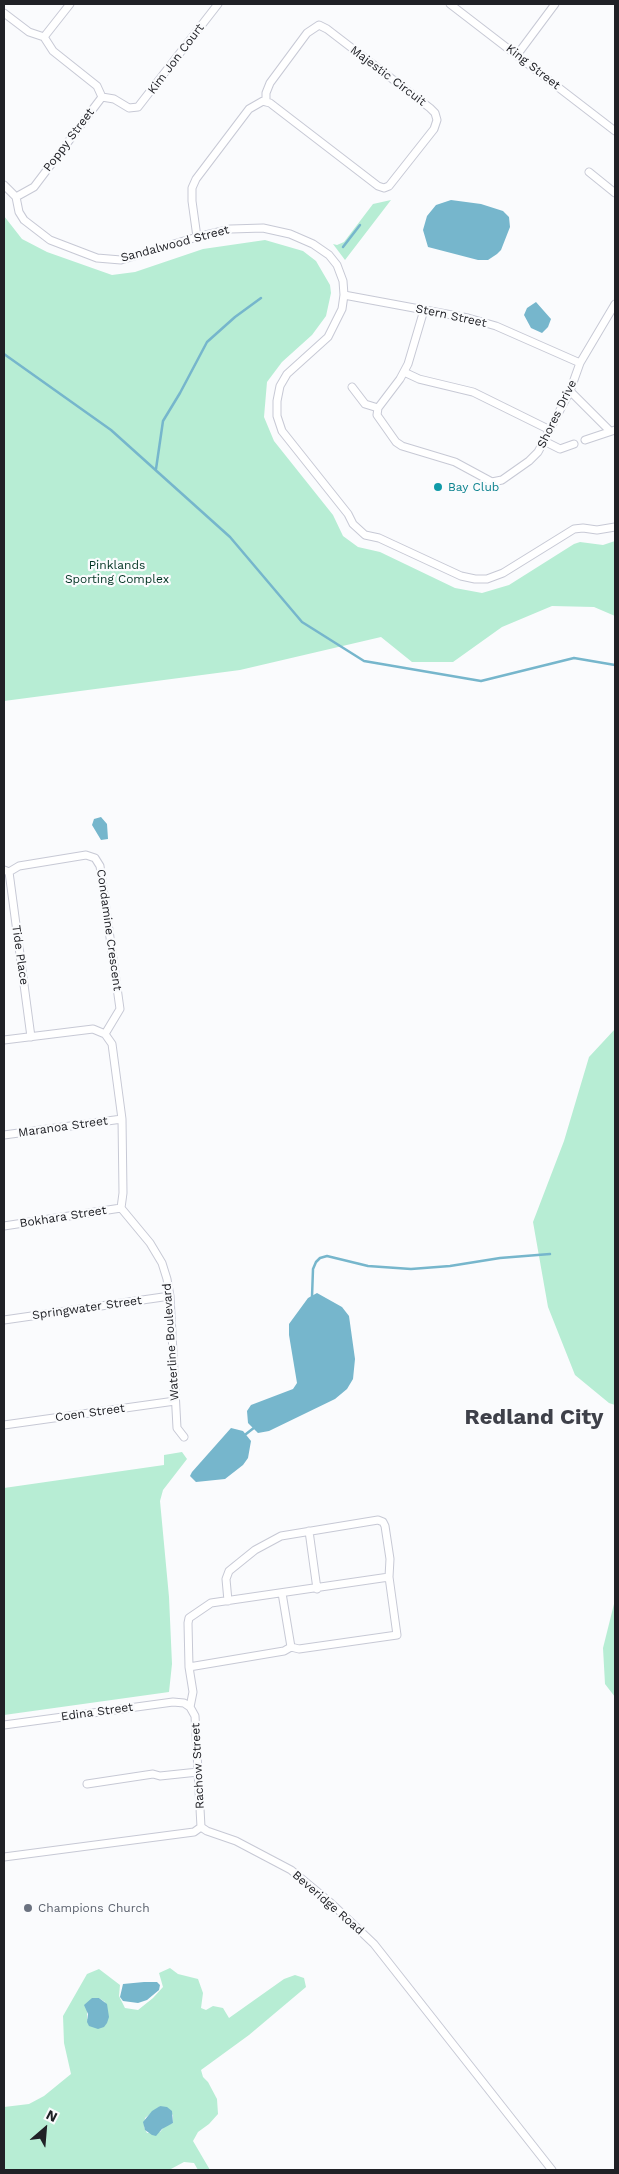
<!DOCTYPE html>
<html>
<head>
<meta charset="utf-8">
<style>
	body { margin:0 }
	#map { position:relative; width:619px; height:2174px; overflow:hidden; background:#fafbfd; font-family:"Work Sans",sans-serif }
	canvas { display:block }
	.frame { position:absolute; inset:0; border:5px solid #202126; pointer-events:none }
	.north { position:absolute; left:20px; top:2104px; width:50px; height:50px; -webkit-text-stroke:4px #fafbfd; paint-order:stroke; rotate:27deg; font-size:14px; font-weight:700; line-height:20px; text-align:center; color:#202126 }
	.north::after { content:''; display:block; margin:auto; width:18px; height:22px; background:#202126; clip-path:polygon(50% 0,100% 100%,50% 72%,0 100%) }
</style>
</head>
<body>
<div id="map">
<canvas width="619" height="2174"></canvas>
<div class="frame"></div>
<div class="north">N</div>
</div>
<script>
const c = document.querySelector('canvas').getContext('2d');
c.lineJoin = 'round';
function fillPath(path, color) { c.fillStyle = color; c.fill(path, 'evenodd'); }
const shape = rows => new Path2D(rows.map(r => 'M' + r).join(''));
function strokePath(path, color, width, dash) { c.strokeStyle = color; c.lineWidth = width; c.lineCap = dash ? 'butt' : 'round'; c.setLineDash(dash || []); c.stroke(path); }
function label(font, color, halo, rows, align = 'center') {
  c.font = font + ' "Work Sans",sans-serif'; c.lineWidth = 4.5; c.setLineDash([]); c.textBaseline = 'middle'; c.strokeStyle = halo; c.fillStyle = color; for (const [text, x, y, turn = 0] of rows) {
    c.save(); c.translate(x, y); c.rotate((+turn || 0) * Math.PI / 180); c.textAlign = isNaN(turn) ? turn : align; if (halo) c.strokeText(text, 0, 0); c.fillText(text, 0, 0); c.restore();
  }
}
fillPath(shape([
	[391,200,345,260,333,244,337,245,344,242,373,204],
	[4,216,22,239,47,252,112,275,135,272,203,249,265,240,303,251,316,261,330,285,331,293,326,316,312,335,282,362,267,382,264,417,274,441,333,515,343,536,358,547,380,552,455,588,482,593,509,585,574,544,580,542,603,545,615,541,615,616,594,607,552,606,502,627,453,662,412,662,381,637,240,670,4,701],
	[615,1029,615,1405,609,1403,575,1375,548,1307,533,1222,564,1141,589,1057],
	[182,1452,187,1459,163,1490,160,1501,169,1597,172,1664,169,1692,4,1715,4,1488,164,1465,164,1455],
	[615,1600,615,1697,605,1684,603,1648],
	[170,1968,178,1974,198,1979,203,1993,201,2008,206,2010,213,2006,223,2008,229,2018,284,1979,295,1975,304,1978,306,1987,249,2035,201,2070,203,2077,208,2082,217,2099,218,2114,209,2124,198,2132,193,2141,210,2170,198,2170,194,2163,184,2162,169,2170,4,2170,4,2107,29,2104,44,2096,71,2074,64,2043,63,2016,87,1974,99,1969,120,1985,119,1996,125,2008,138,2010,153,1998,163,1987,159,1973],
	[99,1998,105,2002,107,2015,87,2019,87,2012],
	[160,2106,173,2115,173,2123,165,2126,160,2132,147,2133,144,2127,145,2118]
]), '#b7edd4');
fillPath(shape([
	[451,200,481,204,503,211,509,217,510,227,501,250,497,254,488,260,478,260,428,247,423,230,427,216,436,205],
	[536,302,551,319,548,327,542,333,531,328,524,315,527,308],
	[101,817,107,824,108,839,101,840,92,825,94,819],
	[317,1293,342,1307,349,1316,355,1359,353,1379,347,1389,335,1399,269,1431,258,1433,248,1423,247,1411,251,1405,293,1389,297,1383,289,1335,289,1324,308,1298],
	[231,1428,243,1431,251,1441,248,1458,243,1465,225,1479,196,1482,190,1476,192,1472],
	[144,1982,157,1982,160,1985,159,1990,147,2000,138,2003,123,2001,120,1997,123,1984],
	[92,1998,99,1998,107,2004,109,2017,107,2023,104,2027,98,2029,89,2026,87,2022,88,2014,84,2005],
	[160,2106,167,2107,172,2111,173,2123,162,2129,156,2136,152,2135,145,2130,143,2122,152,2111]
]), '#76b6cc');
strokePath(shape([
	[343,247,360,225],
	[4,354,111,430,230,537,302,622,364,661,481,681,574,658,615,665],
	[156,469,163,421,180,393,207,342,235,317,261,298],
	[312,1297,313,1269,316,1262,320,1258,327,1256,368,1266,411,1269,450,1266,500,1258,550,1254],
	[246,1434,255,1427]
]), '#76b6cc', 2.5);
const minor = shape([
	[450,4,615,131],
	[4,13,29,32,44,37],
	[44,37,70,4],
	[517,55,555,4],
	[102,97,114,99,129,108,138,107,218,4],
	[589,172,615,193],
	[4,185,16,197,19,212,24,220,50,240,97,258,121,260,197,237,231,229,263,228,290,234,313,244,329,255,337,265,343,281,344,295,342,309,328,337,287,374,280,386,277,401,277,416,282,431,348,514,353,524,365,535,379,538,461,576,475,579,487,579,503,573,574,529,583,528,597,530,615,527],
	[16,197,34,187,102,97,97,86,53,51,44,37],
	[197,237,192,201,192,188,196,179,249,109,263,101,266,102,270,103,378,186,384,188,389,186,434,129,437,120,435,113,430,108,327,29,319,25,307,33,270,83,266,93,266,102],
	[344,295,468,318,496,326,580,363],
	[424,310,408,364,400,379,378,408,377,415,396,442,402,446,455,462,492,482,502,480,529,461,538,452,570,391,580,363,615,304],
	[404,372,419,379,473,392,550,430],
	[352,387,365,404,378,408],
	[570,391,610,431],
	[585,440,615,430],
	[544,441,560,449,574,444],
	[4,870,9,872,19,866,86,855,95,858,100,866,120,1009,105,1034],
	[9,872,31,1037],
	[4,1040,93,1029,105,1034,112,1044,122,1119,123,1193,121,1208,150,1243,162,1263,167,1279,170,1296,177,1428,184,1437],
	[4,1135,122,1119],
	[4,1226,121,1208],
	[4,1320,170,1296],
	[4,1425,175,1401],
	[309,1531,317,1589],
	[282,1593,291,1647],
	[189,1667,284,1651,291,1647,299,1649,397,1635,389,1577,390,1559,385,1526,383,1522,378,1520,281,1536,255,1550,229,1571,226,1579,228,1601],
	[190,1707,193,1692,189,1667,188,1623,189,1618,211,1603,389,1577],
	[4,1725,173,1702,184,1703,190,1707,195,1716,201,1827],
	[87,1784,153,1774,160,1776,198,1772],
	[4,1857,194,1832,201,1827,207,1831,236,1841,291,1870,332,1904,374,1944,552,2170]
]);
strokePath(minor, '#c7c9d5', 9);
strokePath(minor, '#fff', 7);
for (const [x, y, r, color] of [
	[438,487,5,"#0f9aa8"],
	[28,1908,5,"#6b7280"]
]) { const dot = new Path2D(); dot.arc(x, y, r, 0, 2 * Math.PI); c.fillStyle = color; c.fill(dot); strokePath(dot, '#fafbfd', 2); }
label('12px', '#202126', '#fafbfd', [
	["Kim Jon Court",176,59,-53],
	["King Street",533,67,38],
	["Majestic Circuit",388,76,37],
	["Poppy Street",69,140,-53],
	["Sandalwood Street",175,244,-15],
	["Stern Street",451,316,12],
	["Shores Drive",557,414,-64],
	["Condamine Crescent",109,930,82],
	["Tide Place",20,955,82],
	["Maranoa Street",63,1127,-8],
	["Bokhara Street",63,1217,-9],
	["Springwater Street",87,1308,-8],
	["Waterline Boulevard",171,1342,-94],
	["Coen Street",90,1413,-8],
	["Edina Street",97,1712,-8],
	["Rachow Street",198,1766,-93],
	["Beveridge Road",328,1903,41]
]);
label('12px', '#0d838f', '#fafbfd', [
	["Bay Club",448,487]
], 'left');
label('12px', '#032', '#fafbfd', [
	["Pinklands",117,565],
	["Sporting Complex",117,579]
]);
label('12px', '#5b616d', '#fafbfd', [
	["Champions Church",38,1908]
], 'left');
label('bold 22px', '#3e4049', '#fafbfd', [
	["Redland City",534,1418]
]);
</script>
</body>
</html>
